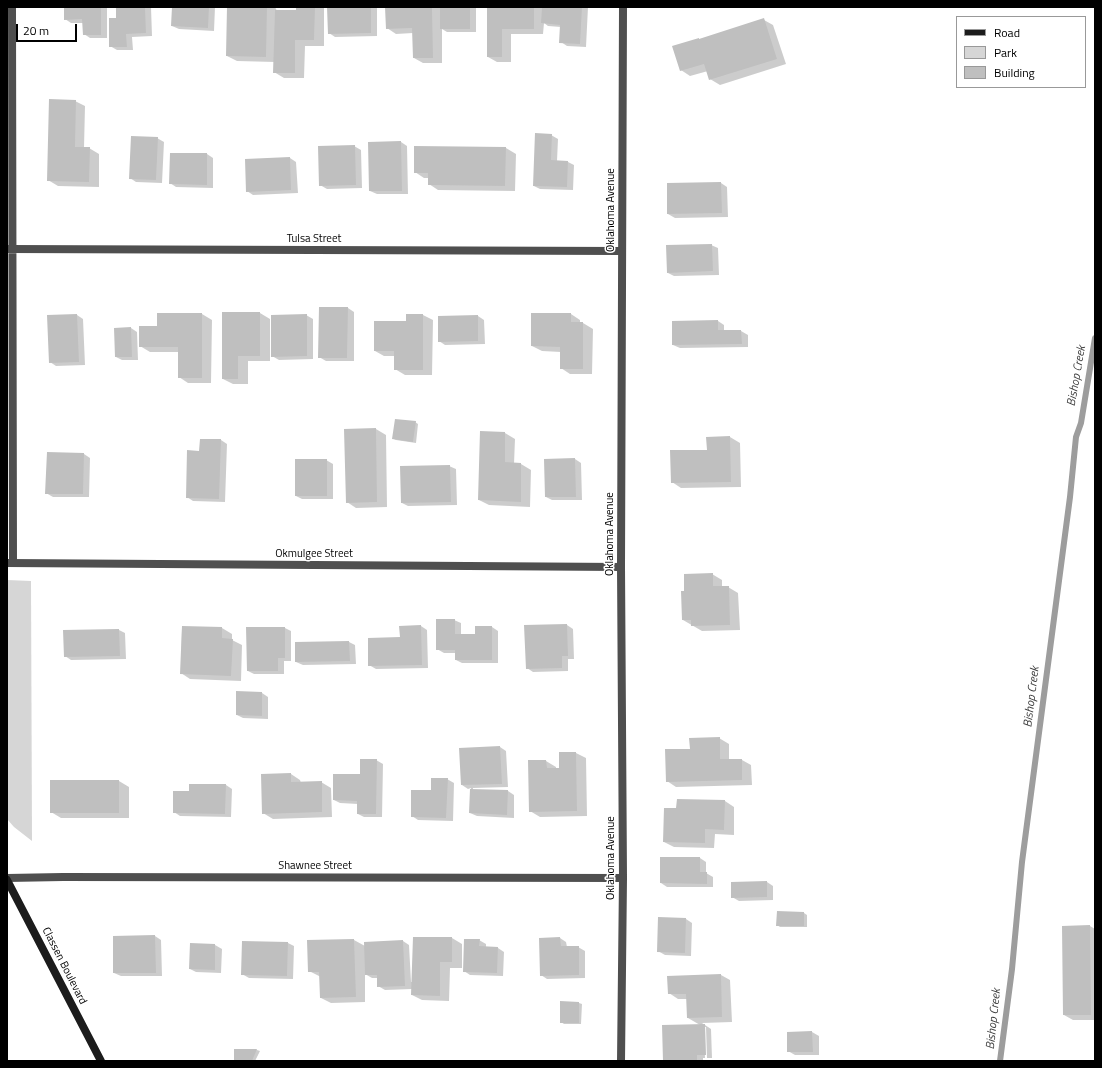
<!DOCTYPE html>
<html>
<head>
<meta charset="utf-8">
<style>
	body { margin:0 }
	#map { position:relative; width:1102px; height:1068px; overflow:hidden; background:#fff; font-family:"Titillium Web",sans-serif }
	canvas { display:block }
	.frame { position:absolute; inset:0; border:8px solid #000; pointer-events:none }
	.legend { position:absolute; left:956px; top:16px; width:130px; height:72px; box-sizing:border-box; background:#fff; border:1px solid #999; margin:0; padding:5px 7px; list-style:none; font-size:12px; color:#000 }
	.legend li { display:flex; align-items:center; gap:8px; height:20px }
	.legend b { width:20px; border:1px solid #999 }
	.scale { position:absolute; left:16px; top:24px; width:61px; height:18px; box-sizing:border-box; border:2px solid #000; border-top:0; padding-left:5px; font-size:12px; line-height:14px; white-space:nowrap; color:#000; -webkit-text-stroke:3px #fff; paint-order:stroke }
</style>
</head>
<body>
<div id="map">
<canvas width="1102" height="1068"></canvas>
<div class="frame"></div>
<ul class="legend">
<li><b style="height:5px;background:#1c1c1c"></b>Road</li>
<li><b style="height:11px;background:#d6d6d6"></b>Park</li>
<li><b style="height:11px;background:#bfbfbf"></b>Building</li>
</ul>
<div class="scale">20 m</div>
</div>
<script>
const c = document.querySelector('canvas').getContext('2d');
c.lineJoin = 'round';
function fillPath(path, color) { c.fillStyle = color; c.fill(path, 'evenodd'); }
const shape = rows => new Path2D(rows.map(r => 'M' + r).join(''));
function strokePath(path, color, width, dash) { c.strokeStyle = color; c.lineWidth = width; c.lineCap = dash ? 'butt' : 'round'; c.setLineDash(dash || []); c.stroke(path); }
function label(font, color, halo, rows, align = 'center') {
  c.font = font + ' "Titillium Web",sans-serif'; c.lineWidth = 3; c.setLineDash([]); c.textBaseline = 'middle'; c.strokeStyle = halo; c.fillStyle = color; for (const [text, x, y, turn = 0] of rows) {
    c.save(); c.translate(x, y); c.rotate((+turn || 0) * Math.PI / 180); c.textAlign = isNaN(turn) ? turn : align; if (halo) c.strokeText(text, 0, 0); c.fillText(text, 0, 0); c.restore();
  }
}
fillPath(shape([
	[7,580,31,581,32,841,14,827,7,819]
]), '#d6d6d6');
fillPath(shape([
	[65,7,107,7,107,38,90,38,84,34,84,23,71,23,65,19],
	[117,7,151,7,152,36,132,37,133,50,117,50,110,46,117,19],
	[173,7,215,7,214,31,179,29,172,26],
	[228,7,275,7,277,11,297,11,297,7,324,7,324,46,305,46,304,78,284,78,274,72,275,62,237,61,227,56],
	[356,7,377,7,377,36,335,37,329,33],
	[386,7,476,7,476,32,447,32,442,29,442,63,423,63,414,58,413,33,396,34,387,28],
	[488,7,588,7,586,47,567,46,561,42,561,27,548,26,544,23,543,34,511,34,511,62,497,62,488,57],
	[764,20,773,25,786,64,720,85,710,79,708,71,690,76,681,70,699,39,700,40],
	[75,101,85,106,84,148,89,148,99,154,99,187,58,186,48,180],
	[551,135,558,139,557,161,568,162,574,165,573,190,540,189,534,186],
	[157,138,164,142,162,183,136,182,130,178],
	[401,142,407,146,408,194,377,194,370,191],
	[354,146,361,150,362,188,327,189,320,185],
	[506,148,516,154,515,191,438,190,429,184,429,178,424,178,415,172],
	[171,154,207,154,213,158,213,188,176,187,170,183],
	[290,158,296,162,298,193,253,195,247,191,246,160],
	[721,183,727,187,728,217,675,218,668,214],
	[711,245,718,248,719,275,674,276,668,273],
	[348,308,354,312,354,361,326,361,319,357],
	[223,313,260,313,270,319,270,361,248,361,248,384,233,384,223,379],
	[202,314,212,320,211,383,188,383,179,377,179,352,150,352,140,346,158,327],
	[571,314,580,320,580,323,583,323,593,329,592,374,570,374,561,368,561,352,542,351,532,346],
	[77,315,83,319,85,365,56,366,50,362],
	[306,315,313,319,313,359,279,360,272,356],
	[423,315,433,320,432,375,405,375,395,369,395,356,384,356,375,351,407,322],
	[478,316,484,320,485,344,445,345,439,341],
	[718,321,724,325,724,331,741,331,748,335,748,347,680,348,673,345],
	[131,328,137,332,138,360,122,360,116,357],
	[415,422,418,424,416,443,396,440,394,439],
	[376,429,386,435,387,507,356,508,347,502,345,430],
	[481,432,505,433,515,439,514,464,521,464,531,470,530,507,489,505,479,500],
	[730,437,740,443,741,487,681,488,672,482,708,451],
	[221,440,227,444,225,502,193,501,187,497,200,452],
	[48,454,84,454,90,458,89,497,53,497,46,493],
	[575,459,581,463,582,500,552,500,546,497,545,460],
	[326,460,333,464,333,499,302,499,296,496],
	[449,466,456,469,457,505,408,506,402,503],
	[712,574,722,580,722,587,728,587,738,593,740,630,702,631,683,620],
	[454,620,461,623,461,635,476,635,476,627,492,627,498,631,498,663,462,663,456,660,456,653,444,653,437,649],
	[567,625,573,629,574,659,568,659,568,671,533,672,527,668],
	[421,626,427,630,428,668,376,669,369,665,401,638],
	[182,627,222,628,232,634,232,640,242,645,241,681,190,679,181,673],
	[285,628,291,631,291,661,284,661,284,674,254,674,248,671],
	[119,630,125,633,126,659,71,660,65,656],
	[349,642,355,645,356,664,303,665,296,662,296,643],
	[262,693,268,697,268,719,243,718,237,715],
	[719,738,729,744,729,760,742,760,751,765,752,785,676,787,667,781,691,749],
	[500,747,506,751,508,787,473,788,473,790,508,791,514,795,514,818,477,816,470,813,471,788,468,789,462,785],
	[560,753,576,753,586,758,587,816,540,817,530,811,529,761,546,761,556,767,556,769,560,769],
	[376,760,383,764,382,817,364,817,358,814,358,804,340,803,334,800],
	[291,774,300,780,301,783,321,782,331,788,332,817,273,819,263,813],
	[447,779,454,783,453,821,418,820,412,816,432,791],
	[51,781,119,781,129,787,129,818,61,818,51,812],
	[226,785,232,789,231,817,180,816,174,812],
	[725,801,734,807,734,835,715,834,714,848,674,847,664,842,677,809],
	[700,858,706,862,706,873,713,877,713,887,667,887,661,883],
	[767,882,773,886,773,900,739,901,732,897],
	[778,912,804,913,807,915,807,927,780,927,777,925],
	[686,919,692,923,691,956,665,955,658,951],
	[1090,926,1095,929,1095,1020,1073,1020,1064,1015,1063,927],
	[155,936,161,940,162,976,121,976,114,973],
	[414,938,452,938,462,944,462,968,450,968,449,1001,422,1000,412,995,412,989,385,990,378,986,378,978,372,978,365,974,365,1002,331,1003,321,998,321,977,309,971,354,940,365,946,365,943,403,941,409,945,411,982,413,982],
	[560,938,566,942,567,947,578,947,585,951,585,978,547,979,541,975],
	[479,940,486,944,486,947,498,948,504,952,503,976,470,975,464,971],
	[288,943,294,946,293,979,249,978,242,974],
	[191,944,215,945,222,949,221,973,196,972,190,969],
	[721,975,730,980,732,1022,702,1023,711,1029,712,1058,707,1058,706,1027,704,1027,705,1058,703,1058,703,1061,664,1061,700,1025,688,1018,687,999,678,999,669,993],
	[579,1003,582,1004,581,1024,564,1024,561,1022],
	[812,1032,819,1036,819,1055,795,1055,788,1051,788,1033],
	[235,1050,257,1050,260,1051,255,1061,235,1061]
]), '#0003');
strokePath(shape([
	[1000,1061,1012,969,1022,862,1070,497,1076,437,1081,423,1095,338]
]), '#9d9d9d', 6);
fillPath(shape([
	[64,7,101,7,101,35,83,35,82,19,64,20],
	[116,7,145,7,146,33,126,34,127,47,109,47,109,18,116,18],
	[172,7,209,7,208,28,171,26],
	[227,7,267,7,266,57,226,56],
	[296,7,315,7,314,40,295,40,295,73,273,73,275,10,296,10],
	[327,7,371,7,371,33,328,34],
	[385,7,432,7,433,58,413,58,412,28,386,29],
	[440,7,470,7,470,29,440,29],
	[487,7,534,7,534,29,502,29,502,57,487,57],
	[542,7,582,7,580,44,559,43,560,25,541,23],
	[764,18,777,59,709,80,704,64,680,71,672,46,699,38,699,39],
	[49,99,76,100,75,147,90,147,89,182,47,181],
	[535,133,552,134,551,160,568,161,567,187,533,186],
	[131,136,158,137,156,180,129,179],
	[401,141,402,191,369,191,368,142],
	[355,145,356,185,319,186,318,146],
	[414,146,506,147,505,186,428,185,428,173,414,173],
	[170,153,207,153,207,185,169,184],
	[290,157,291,190,246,192,245,159],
	[721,182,722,213,667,214,667,183],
	[712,244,713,271,667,273,666,245],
	[319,307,348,307,347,358,318,358],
	[222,312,260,312,260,356,238,356,238,379,222,379],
	[157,313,202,313,202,378,178,378,178,347,139,347,139,326,157,326],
	[531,313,571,313,571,322,583,322,583,369,560,369,560,347,531,346],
	[77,314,79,362,49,363,47,315],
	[307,314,307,356,271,357,271,315],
	[406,314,423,314,423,370,394,370,394,351,374,351,374,321,406,321],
	[478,315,478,341,438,342,438,316],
	[718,320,718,330,741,330,742,344,672,345,672,321],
	[131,327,132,357,115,357,114,328],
	[395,419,416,421,413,442,392,439],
	[376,428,377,502,346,503,344,429],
	[480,431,505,432,505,462,521,463,521,502,478,500],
	[730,436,731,482,671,483,670,450,707,450,706,437],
	[200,439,221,439,219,499,186,498,187,450,199,451],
	[47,452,84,453,83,494,45,494],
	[575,458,576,497,545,497,544,459],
	[295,459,327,459,327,496,295,496],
	[450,465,451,502,401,503,400,466],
	[713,573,713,586,729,586,730,625,691,626,691,620,682,620,681,591,684,591,684,574],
	[436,619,455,619,455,634,475,634,475,626,492,626,492,660,455,660,455,650,436,650],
	[567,624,568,656,562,656,562,668,526,669,524,625],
	[421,625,422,665,368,666,368,638,400,637,399,626],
	[182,626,222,627,222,638,233,639,231,676,180,674],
	[246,627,285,627,285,658,278,658,278,671,247,671],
	[119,629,120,656,64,657,63,630],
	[349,641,350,661,295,662,295,642],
	[236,691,262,692,262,716,236,715],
	[720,737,720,759,742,759,742,780,666,782,665,749,690,749,689,738],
	[500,746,502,784,461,785,459,748],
	[559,752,576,752,577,811,529,812,528,760,546,760,547,768,559,768],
	[360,759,377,759,376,814,357,814,357,801,333,800,333,774,360,774],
	[291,773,291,782,322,781,322,812,262,814,261,774],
	[431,778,448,778,446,818,411,817,411,790,431,790],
	[50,780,119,780,119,813,50,813],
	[189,784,226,784,225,814,173,813,173,791,189,791],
	[470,789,508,790,507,815,469,813],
	[677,799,725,800,724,830,705,829,705,843,663,842,664,808,676,808],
	[660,857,700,857,700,872,707,872,707,884,660,883],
	[767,881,767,897,731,898,731,882],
	[777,911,804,912,804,926,776,926],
	[658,917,686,918,685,953,657,952],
	[1090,925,1091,1015,1063,1015,1062,926],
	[155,935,156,973,113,973,113,936],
	[413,937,452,937,452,962,440,962,440,996,411,995],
	[560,937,561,946,579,946,579,975,540,976,539,938],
	[354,939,356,997,320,998,319,972,308,972,307,940],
	[464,939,480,939,479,946,498,947,497,973,463,972],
	[403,940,405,986,377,987,377,975,365,975,364,942],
	[242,941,288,942,287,976,241,975],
	[190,943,215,944,215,970,189,969],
	[721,974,722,1017,687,1018,686,994,668,994,667,976],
	[560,1001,579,1002,579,1023,560,1023],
	[705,1024,706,1055,697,1055,697,1061,663,1061,662,1025],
	[812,1031,813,1052,787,1052,787,1032],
	[234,1049,257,1049,252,1061,234,1061]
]), '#bfbfbf');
strokePath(shape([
	[12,7,13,563],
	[7,249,622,251],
	[7,563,621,567],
	[7,878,63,877,623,878],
	[621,1061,623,878,621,567,623,7]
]), '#4f4f4f', 8);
strokePath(shape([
	[7,880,101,1061]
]), '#1c1c1c', 8);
label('11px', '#000', '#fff', [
	["Oklahoma Avenue",611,210,-90],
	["Tulsa Street",314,239],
	["Oklahoma Avenue",610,534,-90],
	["Okmulgee Street",314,554],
	["Oklahoma Avenue",611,858,-90],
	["Shawnee Street",315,866],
	["Classen Boulevard",64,966,63]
]);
label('italic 12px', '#3e3e3e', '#fff', [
	["Bishop Creek",1077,376,-80],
	["Bishop Creek",1032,697,-83],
	["Bishop Creek",994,1019,-84]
]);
</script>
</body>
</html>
